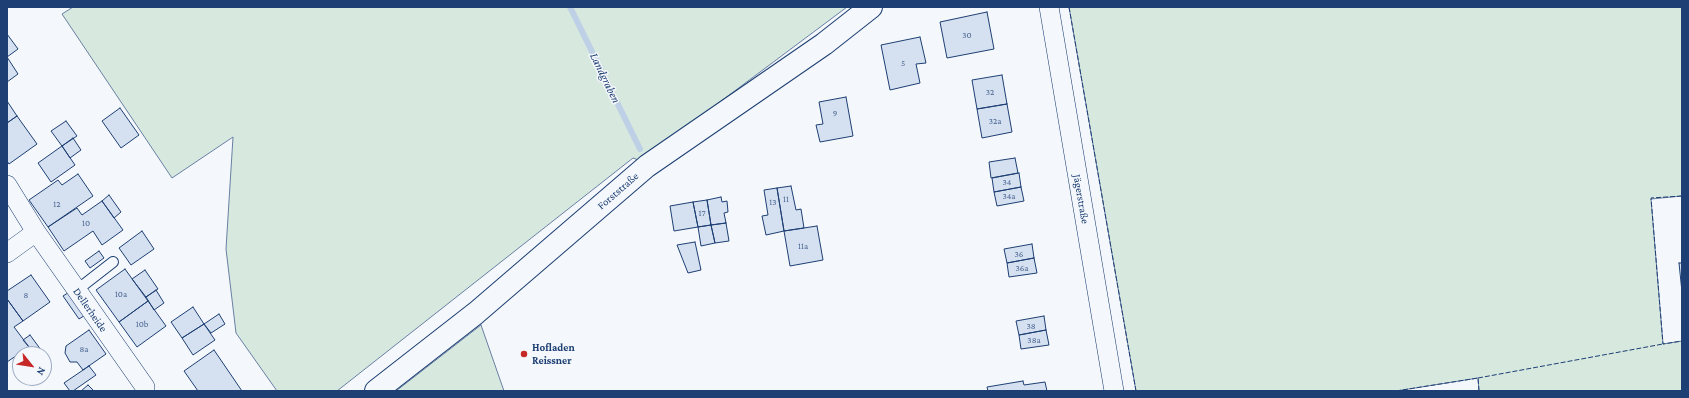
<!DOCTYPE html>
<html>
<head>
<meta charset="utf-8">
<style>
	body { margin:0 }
	#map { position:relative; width:1689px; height:398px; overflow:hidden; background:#f4f7fb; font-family:"Crimson Pro",serif }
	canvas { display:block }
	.frame { position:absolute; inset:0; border:8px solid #1d3f73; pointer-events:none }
	.north { position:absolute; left:12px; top:346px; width:40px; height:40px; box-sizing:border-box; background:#f4f7fb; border:1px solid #9eadc5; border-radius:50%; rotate:120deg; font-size:11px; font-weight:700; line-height:16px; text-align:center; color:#1d3f73 }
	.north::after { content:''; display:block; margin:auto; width:14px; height:18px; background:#c62828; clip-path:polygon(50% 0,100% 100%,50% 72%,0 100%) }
</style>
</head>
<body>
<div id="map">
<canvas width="1689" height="398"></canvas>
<div class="frame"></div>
<div class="north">N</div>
</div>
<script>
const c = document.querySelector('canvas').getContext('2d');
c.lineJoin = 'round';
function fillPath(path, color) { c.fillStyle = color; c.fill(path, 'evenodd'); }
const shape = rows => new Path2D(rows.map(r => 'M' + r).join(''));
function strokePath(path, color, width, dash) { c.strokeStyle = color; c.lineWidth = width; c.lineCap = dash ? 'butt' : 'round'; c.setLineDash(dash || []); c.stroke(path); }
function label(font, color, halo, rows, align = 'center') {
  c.font = font + ' "Crimson Pro",serif'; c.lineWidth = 3; c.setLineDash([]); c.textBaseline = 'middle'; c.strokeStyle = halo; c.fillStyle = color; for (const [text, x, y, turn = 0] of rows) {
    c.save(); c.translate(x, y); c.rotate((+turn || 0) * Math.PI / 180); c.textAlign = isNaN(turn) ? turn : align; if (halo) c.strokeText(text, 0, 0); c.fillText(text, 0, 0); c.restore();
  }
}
const green = shape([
	[73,7,847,7,641,161,633,158,337,391,277,391,236,333,226,249,233,137,172,178,62,14,73,7],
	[1069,7,1682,7,1682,196,1651,199,1663,344,1682,341,1682,391,1479,391,1478,378,1396,391,1136,391,1069,7],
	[481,325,504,391,396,391,481,325]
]);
fillPath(green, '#d7e8df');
strokePath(green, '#687fa3', 1);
strokePath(shape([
	[570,7,640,149]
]), '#bed0e5', 6);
const building = shape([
	[987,12,994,49,947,58,940,22,987,12],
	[7,34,18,49,7,57,7,34],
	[920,37,926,63,916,64,920,83,890,90,881,45,920,37],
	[7,57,18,74,7,82,7,57],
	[1002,75,1007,104,977,109,972,80,1002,75],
	[846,97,853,136,820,142,816,125,823,124,819,102,846,97],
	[7,101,17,116,7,123,7,101],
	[1007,104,1012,132,982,138,977,109,1007,104],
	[120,108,139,135,121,148,102,121,120,108],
	[17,116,37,144,9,164,7,161,7,123,17,116],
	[66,121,77,136,62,146,51,131,66,121],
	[73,138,81,150,70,158,62,146,73,138],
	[62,146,75,165,51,182,38,163,62,146],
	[1015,158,1018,173,991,178,989,162,1015,158],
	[1019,173,1021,187,994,192,992,178,1019,173],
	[78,174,93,196,48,227,29,200,58,180,62,185,78,174],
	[791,186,796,210,801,209,804,228,784,231,777,188,791,186],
	[1021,187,1024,201,997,206,994,192,1021,187],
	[777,188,784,231,766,235,762,216,768,215,764,190,777,188],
	[109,195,121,212,114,218,102,201,109,195],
	[721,197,722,202,727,201,728,212,724,213,726,223,711,225,707,200,721,197],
	[707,200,711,225,698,227,693,202,707,200],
	[102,201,123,230,102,245,93,231,64,251,48,227,77,208,82,215,102,201],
	[693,202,698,227,674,231,670,206,693,202],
	[726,223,729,241,715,243,711,225,726,223],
	[711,225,715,243,701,246,698,227,711,225],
	[817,226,823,260,790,266,784,231,817,226],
	[142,231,154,249,131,265,119,248,142,231],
	[695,242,701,270,688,273,677,245,695,242],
	[1032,244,1034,258,1007,263,1004,249,1032,244],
	[99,251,104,258,90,268,85,261,99,251],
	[1034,258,1037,273,1009,277,1007,263,1034,258],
	[1679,263,1682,263,1682,292,1679,263],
	[125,269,148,301,119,322,96,290,125,269],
	[145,270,158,289,146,297,132,279,145,270],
	[31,275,50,302,23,321,7,299,7,291,31,275],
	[156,290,164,303,154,310,146,297,156,290],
	[71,291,87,314,79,319,63,296,71,291],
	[7,299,23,321,14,327,29,347,7,362,7,299],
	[148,301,166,326,137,347,119,322,148,301],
	[193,307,204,324,182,338,171,322,193,307],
	[219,314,225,324,211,333,204,324,219,314],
	[1044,316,1046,330,1019,335,1016,321,1044,316],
	[204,324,215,340,193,355,182,338,204,324],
	[89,330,106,354,83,370,77,362,70,362,65,353,66,346,89,330],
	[1046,330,1049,345,1021,349,1019,335,1046,330],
	[30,335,44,354,20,354,20,356,19,354,29,347,23,340,30,335],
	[214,350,242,391,198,391,184,371,214,350],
	[89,366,96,375,73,391,70,391,64,383,89,366],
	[1023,381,1024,385,1045,382,1047,391,988,391,987,387,1023,381],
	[88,385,94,391,81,391,88,385]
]);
fillPath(building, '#d5e0f0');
strokePath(building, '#1d3f73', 1);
const lane = shape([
	[77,290,113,262]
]);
const street = shape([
	[1049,7,1114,391],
	[7,185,36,232,145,387],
	[7,253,36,232]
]);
const secondary = shape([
	[376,391,476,313,647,166,824,44,871,7]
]);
strokePath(lane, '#1d3f73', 12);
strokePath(street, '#1d3f73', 20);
strokePath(secondary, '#1d3f73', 24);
strokePath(lane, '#f4f7fb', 10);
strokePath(street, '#f4f7fb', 19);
strokePath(secondary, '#f4f7fb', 22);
strokePath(shape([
	[1069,7,1136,391],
	[1682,196,1651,198,1663,344,1682,341],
	[1478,378,1663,344],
	[1396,391,1478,378,1479,391]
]), '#1d3f73', 1, [5, 2]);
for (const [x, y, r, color] of [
	[524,354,4,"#c62828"]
]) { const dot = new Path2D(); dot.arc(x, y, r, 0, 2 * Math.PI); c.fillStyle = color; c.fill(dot); strokePath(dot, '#f4f7fb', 1.5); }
label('9px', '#4b6792', null, [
	["30",967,35],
	["5",903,63],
	["32",990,92],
	["9",835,113],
	["32a",995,121],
	["34",1007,182],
	["34a",1009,196],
	["11",786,199],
	["13",773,202],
	["12",57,204],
	["17",702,213],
	["10",86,223],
	["11a",803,246],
	["36",1019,254],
	["36a",1022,268],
	["10a",121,294],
	["8",26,295],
	["10b",142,324],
	["38",1031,326],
	["38a",1034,340],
	["8a",84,349]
]);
label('11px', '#1d3f73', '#f4f7fb', [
	["Forststraße",618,191,-41],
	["Jägerstraße",1081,199,80],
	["Dellerheide",90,310,55]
]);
label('bold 11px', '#1d3f73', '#f4f7fb', [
	["Hofladen",532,348],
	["Reissner",532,361]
], 'left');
label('italic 12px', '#1d3f73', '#f4f7fb', [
	["Landgraben",605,78,64]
]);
</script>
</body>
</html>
